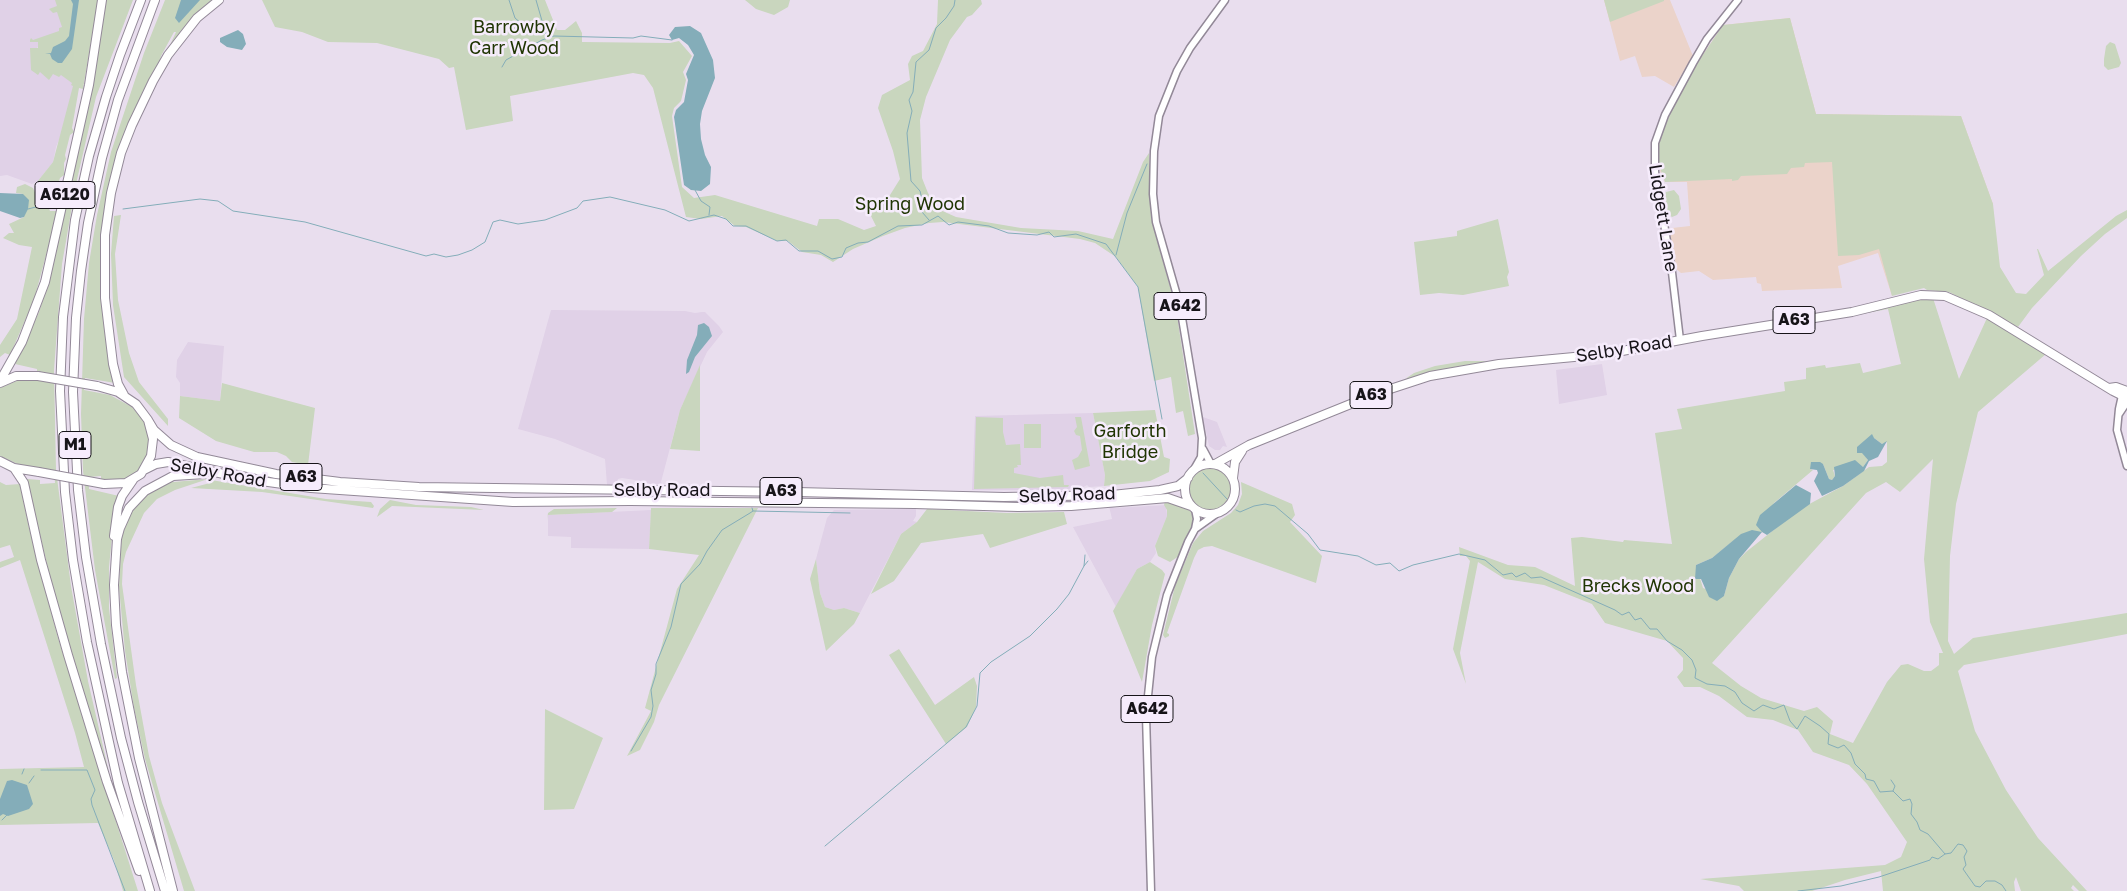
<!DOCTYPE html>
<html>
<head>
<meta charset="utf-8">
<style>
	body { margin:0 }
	canvas { display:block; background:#e9deee }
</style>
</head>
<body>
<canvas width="2127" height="891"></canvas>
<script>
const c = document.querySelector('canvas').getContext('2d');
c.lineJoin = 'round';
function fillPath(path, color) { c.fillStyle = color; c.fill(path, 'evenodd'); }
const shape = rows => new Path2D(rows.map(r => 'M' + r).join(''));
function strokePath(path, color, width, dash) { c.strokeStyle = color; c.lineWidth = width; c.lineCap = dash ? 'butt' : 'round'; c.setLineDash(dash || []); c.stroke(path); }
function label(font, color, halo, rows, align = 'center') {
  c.font = font + ' "Golos Text",sans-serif'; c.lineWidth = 5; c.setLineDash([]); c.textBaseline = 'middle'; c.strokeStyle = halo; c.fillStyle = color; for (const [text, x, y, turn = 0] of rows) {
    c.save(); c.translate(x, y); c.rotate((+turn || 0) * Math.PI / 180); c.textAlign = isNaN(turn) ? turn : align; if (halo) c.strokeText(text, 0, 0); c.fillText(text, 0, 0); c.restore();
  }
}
fillPath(shape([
	[0,0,61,0,62,32,39,44,36,51,76,76,63,130,56,147,53,162,37,182,32,184,7,175,0,176],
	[551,310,685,311,695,313,702,312,705,312,719,326,723,332,707,352,680,410,661,482,663,485,641,484,635,480,622,478,618,479,616,485,607,485,605,459,555,439,518,429],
	[188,342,224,346,220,401,180,396,180,383,176,377,177,360],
	[1602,364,1607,395,1559,404,1556,370],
	[1093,413,1105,475,1104,486,1089,487,1087,485,1082,488,1072,487,1068,490,972,490,975,416],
	[1203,417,1217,422,1227,447,1223,446,1220,450,1215,450,1209,446],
	[1166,505,1167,516,1155,546,1156,553,1150,562,1137,569,1116,607,1073,527,1112,519,1109,506,1115,508],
	[916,509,916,516,913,521,917,522,901,534,860,613,844,608,834,610,825,607,820,593,816,559,827,518,834,510],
	[651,510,649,549,571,548,571,537,548,536,548,515]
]), '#e0d1e7');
fillPath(shape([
	[1604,0,1670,0,1693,56,1674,87,1655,76,1642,77,1635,56,1620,61],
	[1790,18,1816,114,1961,116,1993,204,1892,296,1878,253,1838,266,1842,288,1762,291,1761,284,1757,283,1756,277,1713,280,1699,271,1681,273,1675,268,1670,239,1672,228,1690,226,1687,182,1665,182,1660,171,1672,108,1677,99,1679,98,1694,68,1723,25]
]), '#ebd3ca');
fillPath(shape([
	[55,0,98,0,83,89,79,88,72,128,74,132,70,135,65,155,66,159,64,163,64,175,60,178,53,200,50,201,45,198,44,189,37,182,53,162,73,86,71,85,72,83,61,75,59,77,53,74,49,80,40,72,38,75,31,70,30,48,38,48,38,42,30,42,30,40,31,38,33,40,59,31,59,28,62,27,57,12,53,13,49,9,57,6],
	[105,0,133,0,96,97,76,184,62,264,54,370,56,470,71,586,88,681,113,790,53,590,27,479,40,480,40,484,55,483,54,471,20,465,0,456,0,388,19,380,37,381,37,369,15,364,39,312,52,271,89,98],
	[165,0,214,0,184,27,170,45,176,32,174,32,161,56,159,64,127,131,101,246,102,282,107,352,115,383,85,378,84,390,110,395,132,407,144,421,150,437,150,453,135,474,122,480,101,480,101,476,89,477,89,489,119,496,114,518,109,567,109,608,117,678,115,679,95,570,83,471,81,414,84,319,89,263,97,215,111,152,144,53],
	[262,0,545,0,557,30,565,30,576,21,582,33,582,42,670,43,679,41,692,56,683,72,686,80,681,101,674,108,672,116,682,187,694,198,715,195,817,226,819,219,838,219,864,230,876,226,870,214,890,195,900,179,893,151,878,108,882,95,910,80,908,64,912,56,923,51,937,24,938,0,981,0,982,4,972,15,967,17,950,40,926,97,920,120,922,178,928,193,938,209,956,217,1021,228,1078,231,1113,239,1143,162,1149,153,1151,217,1176,309,1195,434,1188,436,1183,411,1176,413,1171,377,1154,381,1138,287,1116,257,1095,243,1080,239,943,222,929,223,905,228,883,236,853,249,833,262,821,255,802,252,788,241,777,241,746,227,735,226,722,216,701,219,686,217,653,88,644,75,633,73,510,96,513,121,466,130,454,67,449,68,439,59,377,43,328,42,302,32,275,27],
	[745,0,790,0,788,7,774,15,756,9],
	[1604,0,1664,0,1664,1,1610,22],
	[1790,18,1816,114,1961,116,1993,204,2000,267,2016,293,2026,294,2044,275,2037,249,2038,249,2048,271,2116,216,2127,210,2127,218,2105,234,2081,256,2032,308,2018,327,1949,292,1927,290,1924,288,1892,296,1879,249,1859,255,1838,256,1832,162,1805,163,1804,167,1791,168,1787,174,1741,176,1738,180,1732,181,1732,179,1665,182,1658,162,1658,141,1677,99,1679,98,1694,68,1723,25],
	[2110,42,2115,44,2121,63,2119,67,2108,70,2104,66,2104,59,2106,46],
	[25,184,33,188,37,197,36,207,41,208,43,204,48,206,50,211,58,211,34,300,10,355,5,353,0,357,0,345,17,319,32,247,19,245,3,238,9,233,14,233,9,224,24,217,23,194,16,193,17,187],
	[1674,190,1679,196,1681,209,1677,215,1672,217,1666,212,1663,197,1666,192],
	[121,215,115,254,118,300,129,353,139,382,168,419,168,426,124,377,113,305,111,254,114,216],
	[1498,219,1509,272,1507,277,1509,286,1463,295,1439,293,1420,295,1414,242,1457,236,1457,231],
	[1917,298,1933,298,1959,379,1987,318,2046,354,1978,412,1956,504,1950,556,1948,641,1954,654,1973,638,2127,613,2127,634,1964,665,1958,671,1975,731,2006,790,2038,838,2087,891,2079,891,2073,885,2071,888,2074,891,2021,891,2016,877,2014,882,2015,891,1883,891,1881,871,1845,880,1812,891,1744,891,1739,886,1700,879,1885,865,1901,857,1907,842,1867,784,1849,765,1813,752,1798,730,1773,720,1747,717,1719,696,1700,687,1684,687,1677,677,1683,670,1683,658,1667,641,1605,623,1592,604,1544,585,1505,579,1478,562,1460,653,1466,684,1453,649,1470,561,1466,556,1460,556,1459,547,1508,565,1535,567,1575,586,1571,538,1582,537,1623,542,1624,540,1672,544,1655,433,1682,429,1677,409,1785,391,1784,382,1806,379,1806,368,1825,365,1826,368,1860,363,1863,373,1901,364,1888,309,1857,315],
	[1874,438,1882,444,1887,442,1887,462,1882,466,1869,467,1843,486,1800,509,1746,552,1739,559,1729,578,1724,596,1703,588,1696,565,1712,558,1732,542,1762,532,1774,503,1813,470,1810,469,1823,464,1829,479,1832,480,1835,476,1833,470,1858,465,1863,467,1868,460,1863,453],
	[1933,459,1924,559,1930,622,1943,653,1939,653,1939,665,1931,671,1924,671,1908,664,1901,665,1887,682,1853,743,1830,734,1833,721,1817,707,1804,711,1761,698,1741,686,1712,663,1866,493,1886,482,1900,492],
	[1465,361,1489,361,1449,368,1405,379,1414,373,1435,366],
	[700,365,700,451,670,449,680,410],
	[222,383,315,408,308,465,292,462,286,456,277,452,254,452,216,441,179,418,180,396,220,401],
	[1155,410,1164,457,1170,459,1169,472,1150,481,1104,486,1105,475,1093,413],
	[976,417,1003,418,1003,432,1006,445,1020,444,1021,465,1017,465,1018,467,1014,468,1014,473,1040,478,1063,475,1064,485,1069,485,1068,487,974,489],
	[1075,417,1081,417,1090,466,1075,470,1072,460,1078,457,1082,450,1080,436,1076,435,1074,431,1077,427],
	[1024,424,1041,424,1041,448,1024,448],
	'1188 490a22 22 0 1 1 44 0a22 22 0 1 1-44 0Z',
	[172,479,173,482,208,479,175,490,157,499,144,513,126,552,123,564,122,584,136,685,149,756,162,803,195,891,184,891,145,759,134,708,125,651,119,587,122,529,127,517,141,497],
	[211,480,326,499,371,502,374,506,373,508,262,492,191,488,210,483],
	[0,482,6,485,20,484,29,528,58,638,138,891,123,891,114,860,98,823,0,825,0,769,84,767,75,733,20,560,0,568,0,562,14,557,10,545,0,548],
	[1241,482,1292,504,1295,515,1290,522,1322,556,1316,583,1212,546,1204,547,1198,550,1194,558,1167,633,1169,634,1169,636,1165,638,1163,635,1175,586,1193,543,1203,531,1231,513,1238,505,1242,494],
	[390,500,416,505,471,507,484,510,392,506,377,517,380,509],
	[1165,501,1171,501,1184,506,1191,512,1193,518,1192,526,1179,556,1170,562,1158,556,1155,546,1167,516,1167,510,1164,505],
	[617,508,612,512,548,515,547,521,548,513,554,509],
	[651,508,758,508,659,705,654,722,640,750,627,756,651,711,645,708,677,589,699,555,649,549],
	[927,509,1007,513,1064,512,1067,524,990,548,983,534,921,543,894,581,871,594,901,534,917,522],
	[816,559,820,593,825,607,834,610,844,608,860,613,854,624,826,651,810,579],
	[1150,562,1162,570,1165,574,1152,625,1142,682,1113,611,1137,569],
	[899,649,935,705,974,677,977,686,976,707,967,727,946,744,889,655],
	[545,709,603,738,574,809,544,810]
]), '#c9d6be');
fillPath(shape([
	[71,0,79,0,72,49,62,63,58,63,52,59,50,54,45,54,51,53,53,47,65,41,69,36,73,4],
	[181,0,200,0,179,23,175,18],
	[690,26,701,33,713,60,715,78,702,111,700,124,701,139,705,155,711,167,710,184,701,191,691,190,684,185,674,117,676,110,684,102,688,80,686,74,694,55,688,45,679,38,672,40,669,35,675,27],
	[238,30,243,34,246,44,242,50,227,47,220,42,220,38],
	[0,193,23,194,29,200,28,209,24,217,20,218,0,211],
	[704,323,709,327,712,336,695,357,689,372,686,374,687,360,697,335,698,325],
	[1872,434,1874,438,1882,444,1887,441,1878,457,1869,461,1864,471,1843,486,1822,496,1814,481,1818,473,1817,470,1810,469,1811,462,1820,462,1823,464,1829,479,1832,480,1835,476,1834,467,1855,460,1863,467,1868,460,1862,453,1857,453,1857,447],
	[1796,485,1811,493,1810,504,1767,535,1762,532,1739,559,1729,578,1724,596,1717,601,1709,597,1701,579,1695,579,1696,565,1712,558,1741,534,1752,530,1762,532,1756,525,1760,515],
	[12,780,27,785,33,804,29,809,8,816,3,814,0,816,0,799,7,781]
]), '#84adb9');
strokePath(shape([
	[509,0,515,18,530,31,546,33],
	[536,0,547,38],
	[502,67,506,60,542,40,554,36,633,38,641,36,672,40],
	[695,190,701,201,710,207,709,215],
	[28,209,40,206,57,207],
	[123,209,200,199,218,201,233,211,305,222,426,256,434,254,446,257,458,255,472,250,485,242,493,222,500,220,518,224,545,220,577,208,583,201,610,197,665,210,689,221,714,215,726,219,733,226,746,226,777,241,786,240,799,251,818,251,832,259,842,257,846,248,858,243,868,242,898,226,922,225,938,216,949,225,958,222,989,226,1008,233,1037,235,1049,232,1054,237,1076,234,1106,244,1138,287,1162,419],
	[929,220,922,212,923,203,920,191,911,181,907,133,912,111,909,100,913,92,916,62,929,50,936,28,946,18,954,6,955,0],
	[1116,255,1127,213,1147,164],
	[1203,473,1227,499],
	[1236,510,1240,512,1254,506,1265,504,1275,506,1308,534,1320,550,1358,556,1376,565,1390,563,1399,571,1413,565,1459,554,1485,560,1503,575,1512,573,1516,577,1525,573,1531,578,1541,577,1615,610,1622,615,1629,612,1635,620,1641,618,1650,629,1657,629,1667,641,1682,650,1692,660,1696,670,1695,678,1707,684,1725,686,1735,692,1742,703,1754,711,1763,705,1774,709,1784,705,1790,721,1797,729,1805,716,1820,726,1829,734,1828,744,1838,748,1844,745,1851,753,1855,764,1865,774,1866,779,1874,781,1880,792,1893,791,1903,801,1910,799,1912,804,1911,814,1917,822,1920,830,1928,834,1945,854,1951,853,1958,844,1963,845,1967,851,1964,857,1966,865,1963,869,1975,886,1980,887,1986,881,1995,881,2002,885,2006,891],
	[753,511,850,513],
	[1084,566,1088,561],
	[631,751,651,717,653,706,651,690,656,674,656,664,671,627,681,584,700,564,707,551,722,530,750,513,753,511,752,508],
	[41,770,87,770,95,790,91,799,92,805,125,891],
	[22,774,24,769],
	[1891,780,1895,786,1893,791],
	[29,783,34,776],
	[2,820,7,815],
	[825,846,966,727,977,706,980,673,991,662,1030,636,1057,609,1069,594,1084,566,1085,555],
	[1798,891,1841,886,1879,877,1930,860,1932,857,1938,859,1945,854]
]), '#84adb9', 1);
const major = shape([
	[1680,340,1671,264,1655,172,1655,143,1665,115,1693,63,1707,39,1738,0],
	[2123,391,2119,409,2117,430,2127,466],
	[2119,414,2127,402],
	[1203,449,1211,464],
	[1193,471,1201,457,1202,438,1180,306,1156,222,1153,194,1154,151,1159,116,1177,71,1190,48,1225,0],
	[1195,509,1197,519,1195,529],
	[1151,891,1146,715,1152,657,1167,595,1188,542,1195,529,1216,514]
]);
const highway = shape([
	[141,0,120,55,106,97,89,156,75,220,63,317,60,391,65,492,73,560,87,642,118,783,150,891],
	[155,0,118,100,102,158,88,223,81,271,76,318,73,392,78,490,86,557,101,644,121,738,138,802,165,891],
	[0,381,22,342,45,282,89,85,102,0],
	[0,383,16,376,38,376],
	[97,386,118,392,136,404,148,420,153,439,151,456,141,474,126,483,104,484],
	[2109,388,2116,387,2127,391],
	[124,395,118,384,113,364,105,298,105,235,111,193,121,153,132,125,153,81,168,55,197,18,219,0],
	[148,420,154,430,171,445,197,457,276,474,340,482,419,487,797,492,1004,497,1112,495,1160,490,1178,486,1188,478],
	[0,461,14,468,39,472],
	[1215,464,1249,445,1378,393,1430,376,1499,364,1606,354,1702,336,1852,312,1921,295,1945,296,1989,315,2113,391,2127,398],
	'1185 489a25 25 0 1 1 50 0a25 25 0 1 1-50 0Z',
	[14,468,24,483,41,560,68,655,107,782,139,871],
	[144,470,156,464,168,462,247,479,311,488,513,502,630,501,915,504,1018,507,1071,506,1168,498,1191,506],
	[1233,478,1235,462,1242,451],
	[114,536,118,507,122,496,133,480],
	[173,891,139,758,122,672,116,625,114,585,117,539,120,528,129,508,145,491,173,476,205,474]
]);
strokePath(major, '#938998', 9);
strokePath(highway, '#938998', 10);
strokePath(major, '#fff', 6);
strokePath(highway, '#fff', 8);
const highwayBridge = shape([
	[38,376,97,386],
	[39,472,104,484]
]);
strokePath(highwayBridge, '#938998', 10, []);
strokePath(highwayBridge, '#fff', 8);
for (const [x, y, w] of [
	[65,195,60],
	[1180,306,52],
	[1794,320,42],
	[1371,395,42],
	[75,445,32],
	[301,477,42],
	[781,491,42],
	[1147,709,52]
]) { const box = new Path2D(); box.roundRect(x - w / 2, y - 13.5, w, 27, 4); c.fillStyle = '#f6ecfc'; c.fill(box); strokePath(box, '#171419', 1); }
label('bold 16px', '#171419', null, [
	["A6120",65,195],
	["A642",1180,306],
	["A63",1794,320],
	["A63",1371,395],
	["M1",75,445],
	["A63",301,477],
	["A63",781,491],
	["A642",1147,709]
]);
label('18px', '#203503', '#f6ecfc', [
	["Barrowby",514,27],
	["Carr Wood",514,48],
	["Spring Wood",910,204],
	["Garforth",1130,431],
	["Bridge",1130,452],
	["Brecks Wood",1638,586]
]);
label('18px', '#171419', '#f6ecfc', [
	["Lidgett Lane",1663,218,81],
	["Selby Road",1624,349,-9],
	["Selby Road",218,473,10],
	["Selby Road",662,490],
	["Selby Road",1067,495,-2]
]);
</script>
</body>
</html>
